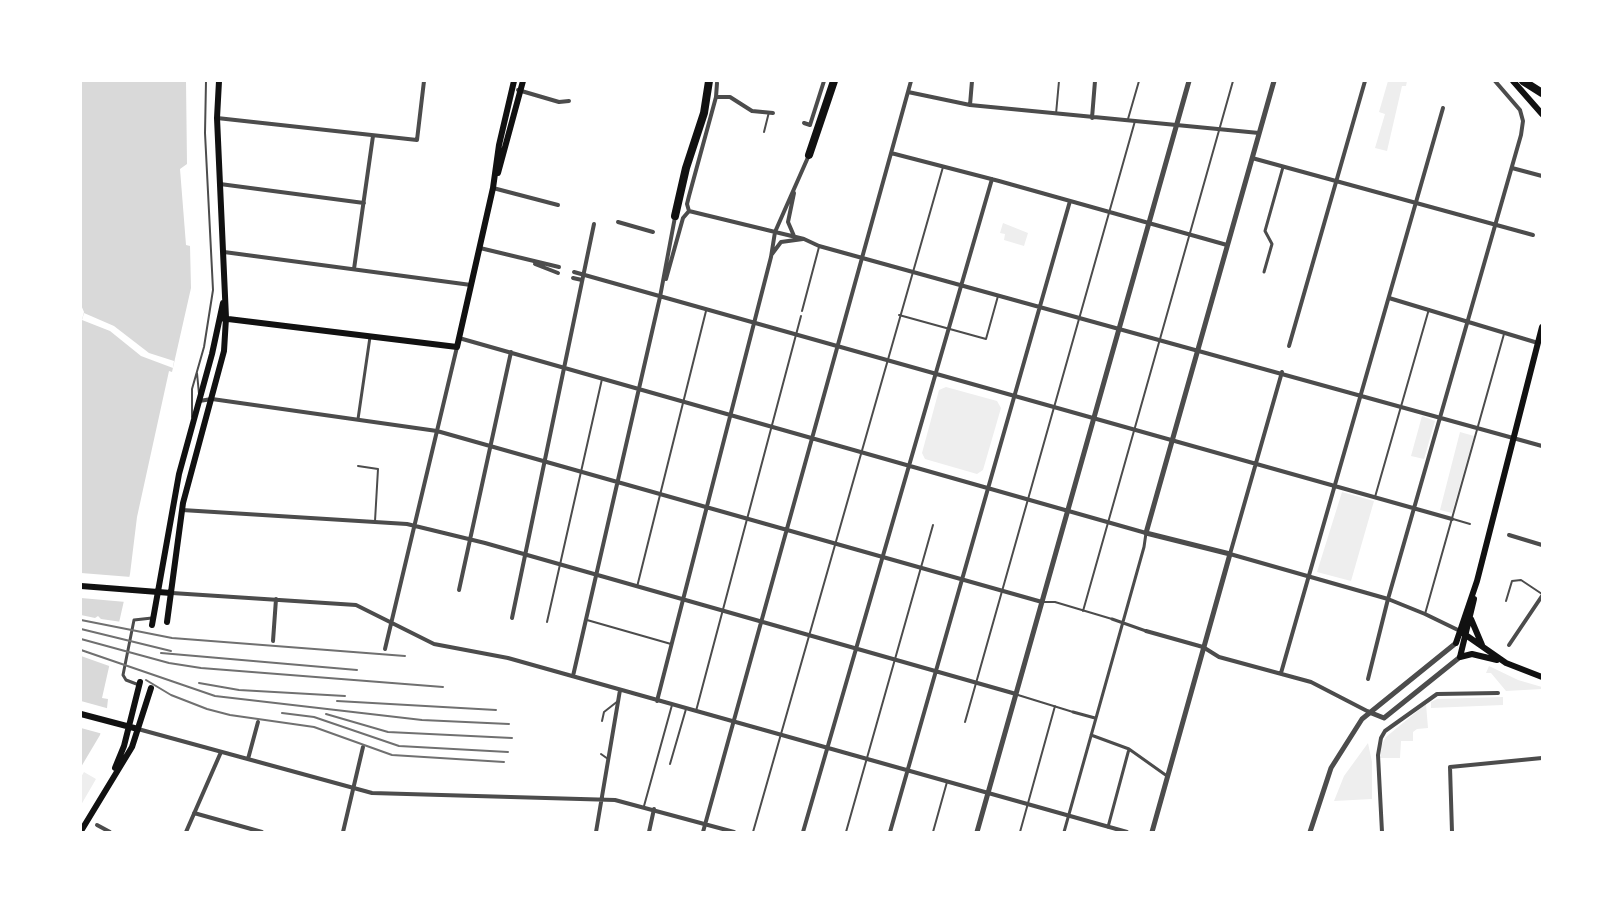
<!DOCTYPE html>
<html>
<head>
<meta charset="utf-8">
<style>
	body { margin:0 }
	#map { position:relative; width:1623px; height:913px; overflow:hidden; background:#fff; font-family:Barlow,sans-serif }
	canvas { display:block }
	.frame { position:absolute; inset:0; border:82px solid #fff; pointer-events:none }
</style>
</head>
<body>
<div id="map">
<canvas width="1623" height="913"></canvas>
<div class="frame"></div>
</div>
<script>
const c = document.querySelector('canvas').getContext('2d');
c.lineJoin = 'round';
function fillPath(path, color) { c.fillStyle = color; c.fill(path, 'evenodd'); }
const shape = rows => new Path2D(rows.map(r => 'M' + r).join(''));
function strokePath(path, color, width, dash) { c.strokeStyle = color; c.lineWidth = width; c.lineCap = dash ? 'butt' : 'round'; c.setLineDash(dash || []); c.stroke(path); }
fillPath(shape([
	[1388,81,1407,81,1406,86,1402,86,1387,151,1375,148,1385,114,1379,112],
	[1003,223,1028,233,1024,246,1004,240,1005,234,1000,233],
	[946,387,997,401,1001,408,983,470,977,474,925,459,922,453,939,390],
	[1422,416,1435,421,1424,459,1411,456],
	[1460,432,1474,436,1452,513,1440,510],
	[1342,492,1374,501,1351,581,1317,572],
	[1489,666,1518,680,1542,687,1542,689,1506,691,1491,673,1486,673],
	[1503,697,1503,705,1431,708,1431,702,1437,699],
	[1426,704,1428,728,1417,729,1413,732,1413,741,1401,741,1400,758,1380,758,1381,746,1386,737],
	[1368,743,1372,762,1372,799,1334,801,1344,776],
	[84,772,96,779,81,805,81,777]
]), '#eee');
fillPath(shape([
	[81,81,186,81,187,164,180,169,186,245,190,246,191,288,172,372,169,371,137,517,130,574,102,698,108,699,107,708,100,735,81,767,81,323,84,312,81,305]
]), '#d9d9d9');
fillPath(shape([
	[84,313,114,326,149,353,174,361,173,368,141,356,110,331,82,320],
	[81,573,131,577,126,602,81,598],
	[81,615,95,618,98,616,101,619,122,622,112,667,81,656],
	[81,701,110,709,103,734,81,728]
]), '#fff');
strokePath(shape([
	[1056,114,1059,81],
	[1128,119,1139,81],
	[764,132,769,112],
	[802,311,819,247],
	[899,315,986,339,998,296],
	[197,373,199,394],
	[192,417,192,389,204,347,213,290,205,133,206,81],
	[358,466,378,469,375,521],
	[1375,497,1429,309],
	[1453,519,1470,524],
	[637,587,706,311],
	[1506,601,1512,581,1521,580,1542,594],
	[1042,602,1055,602,1112,619],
	[1083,611,1233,81],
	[1425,614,1504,334],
	[587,620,671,644],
	[547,622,602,379],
	[1018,695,1073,712],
	[696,711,801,316],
	[602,721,604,712,618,701],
	[965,722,1135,121],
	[601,754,608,759],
	[670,764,686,709],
	[644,806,672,705],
	[753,832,943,167],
	[846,832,933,525],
	[933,832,947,782],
	[1020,832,1055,706]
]), '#4c4c4c', 2);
strokePath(shape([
	[1264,272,1272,244,1265,231,1283,167],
	[358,419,370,337],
	[1112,619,1146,631],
	[139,685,126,680,123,675,134,620,152,618],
	[1073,712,1095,718],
	[1091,735,1129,749,1167,776],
	[1108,827,1129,749],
	[1064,832,1144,547,1146,533]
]), '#4c4c4c', 3);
strokePath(shape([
	[518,90,559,102,569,101],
	[908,92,970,105,1259,133],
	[716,97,730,97,752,111,773,113],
	[970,105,972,81],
	[217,118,417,140,424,81],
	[1092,118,1095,81],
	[804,123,810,125,824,81],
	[891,153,999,181,1227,245],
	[1252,158,1533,235],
	[1512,168,1542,176],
	[220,184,364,203],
	[493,188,558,205],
	[794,193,788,222,794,236],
	[689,211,804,239,819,246,1542,446],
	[689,211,687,204,689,196,716,97,717,83],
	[618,222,653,232],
	[480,248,559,267],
	[224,252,471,285],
	[772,254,781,242,803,239],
	[535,264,558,273],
	[354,269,373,136],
	[574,272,1452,519],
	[573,278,582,280],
	[666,279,683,218,689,211],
	[1389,298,1538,343],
	[459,338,1146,533],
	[1289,346,1365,81],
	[1282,372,1230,554,1388,599,1425,614,1460,631],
	[199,401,212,399,437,431,1042,602],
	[182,510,407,524,485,543,1016,694],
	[1509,535,1542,545],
	[459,590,511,352],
	[172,593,356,605,434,644,508,658,1127,832],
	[512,618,594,224],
	[1146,631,1203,647,1219,657,1311,682,1369,712],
	[273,641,276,599],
	[1509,645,1542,596],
	[385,649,457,347],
	[1281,673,1443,108],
	[573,676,660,297,675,217],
	[1368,679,1388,599,1521,135,1523,121,1520,110,1495,81],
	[657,701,771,257,775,232,809,155],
	[138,729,372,793,615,800,734,832],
	[248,759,258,722],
	[194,813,262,832],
	[97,825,110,832],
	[186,832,221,752],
	[343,832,363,747],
	[596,832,620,690],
	[649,832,654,809],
	[703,832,911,81],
	[803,832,992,179],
	[890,832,1070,201],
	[1382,832,1378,755,1381,738,1385,731,1437,694,1498,693],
	[1452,832,1450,767,1542,758]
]), '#4c4c4c', 4);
strokePath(shape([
	[1369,712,1384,718,1460,657],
	[977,832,1189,81],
	[1152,832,1230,554,1146,533,1274,81],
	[1310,832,1331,768,1362,719,1456,643]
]), '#4c4c4c', 5);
strokePath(shape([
	[1513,81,1542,114],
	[498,173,523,81],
	[220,318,457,347,493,188,499,145,514,81],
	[81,586,171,593],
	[1471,619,1482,645],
	[167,622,183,503,224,351,226,318,217,118,219,81],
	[152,625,179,474,212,354,223,303],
	[1460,631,1506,663,1542,677],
	[1456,643,1477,581,1542,327],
	[1460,657,1474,599],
	[1460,657,1472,654,1497,660],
	[81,714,138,729],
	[115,768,124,746,140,682],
	[81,831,132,747,151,688]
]), '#111', 6);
strokePath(shape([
	[1523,81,1542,93],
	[809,155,834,81],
	[675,216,686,168,704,113,709,81]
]), '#111', 8);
strokePath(shape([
	[81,620,172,638,405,656],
	[81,629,171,651],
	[81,639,169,663,201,668,443,687],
	[81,650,215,696,422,720,509,724],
	[161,653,357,670],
	[146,680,171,695,207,709,230,715,314,727,392,755,504,762],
	[199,683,239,690,345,696],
	[337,701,496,710],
	[282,713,314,717,399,746,508,752],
	[326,714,388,732,512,738]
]), '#707070', 2);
</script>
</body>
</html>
